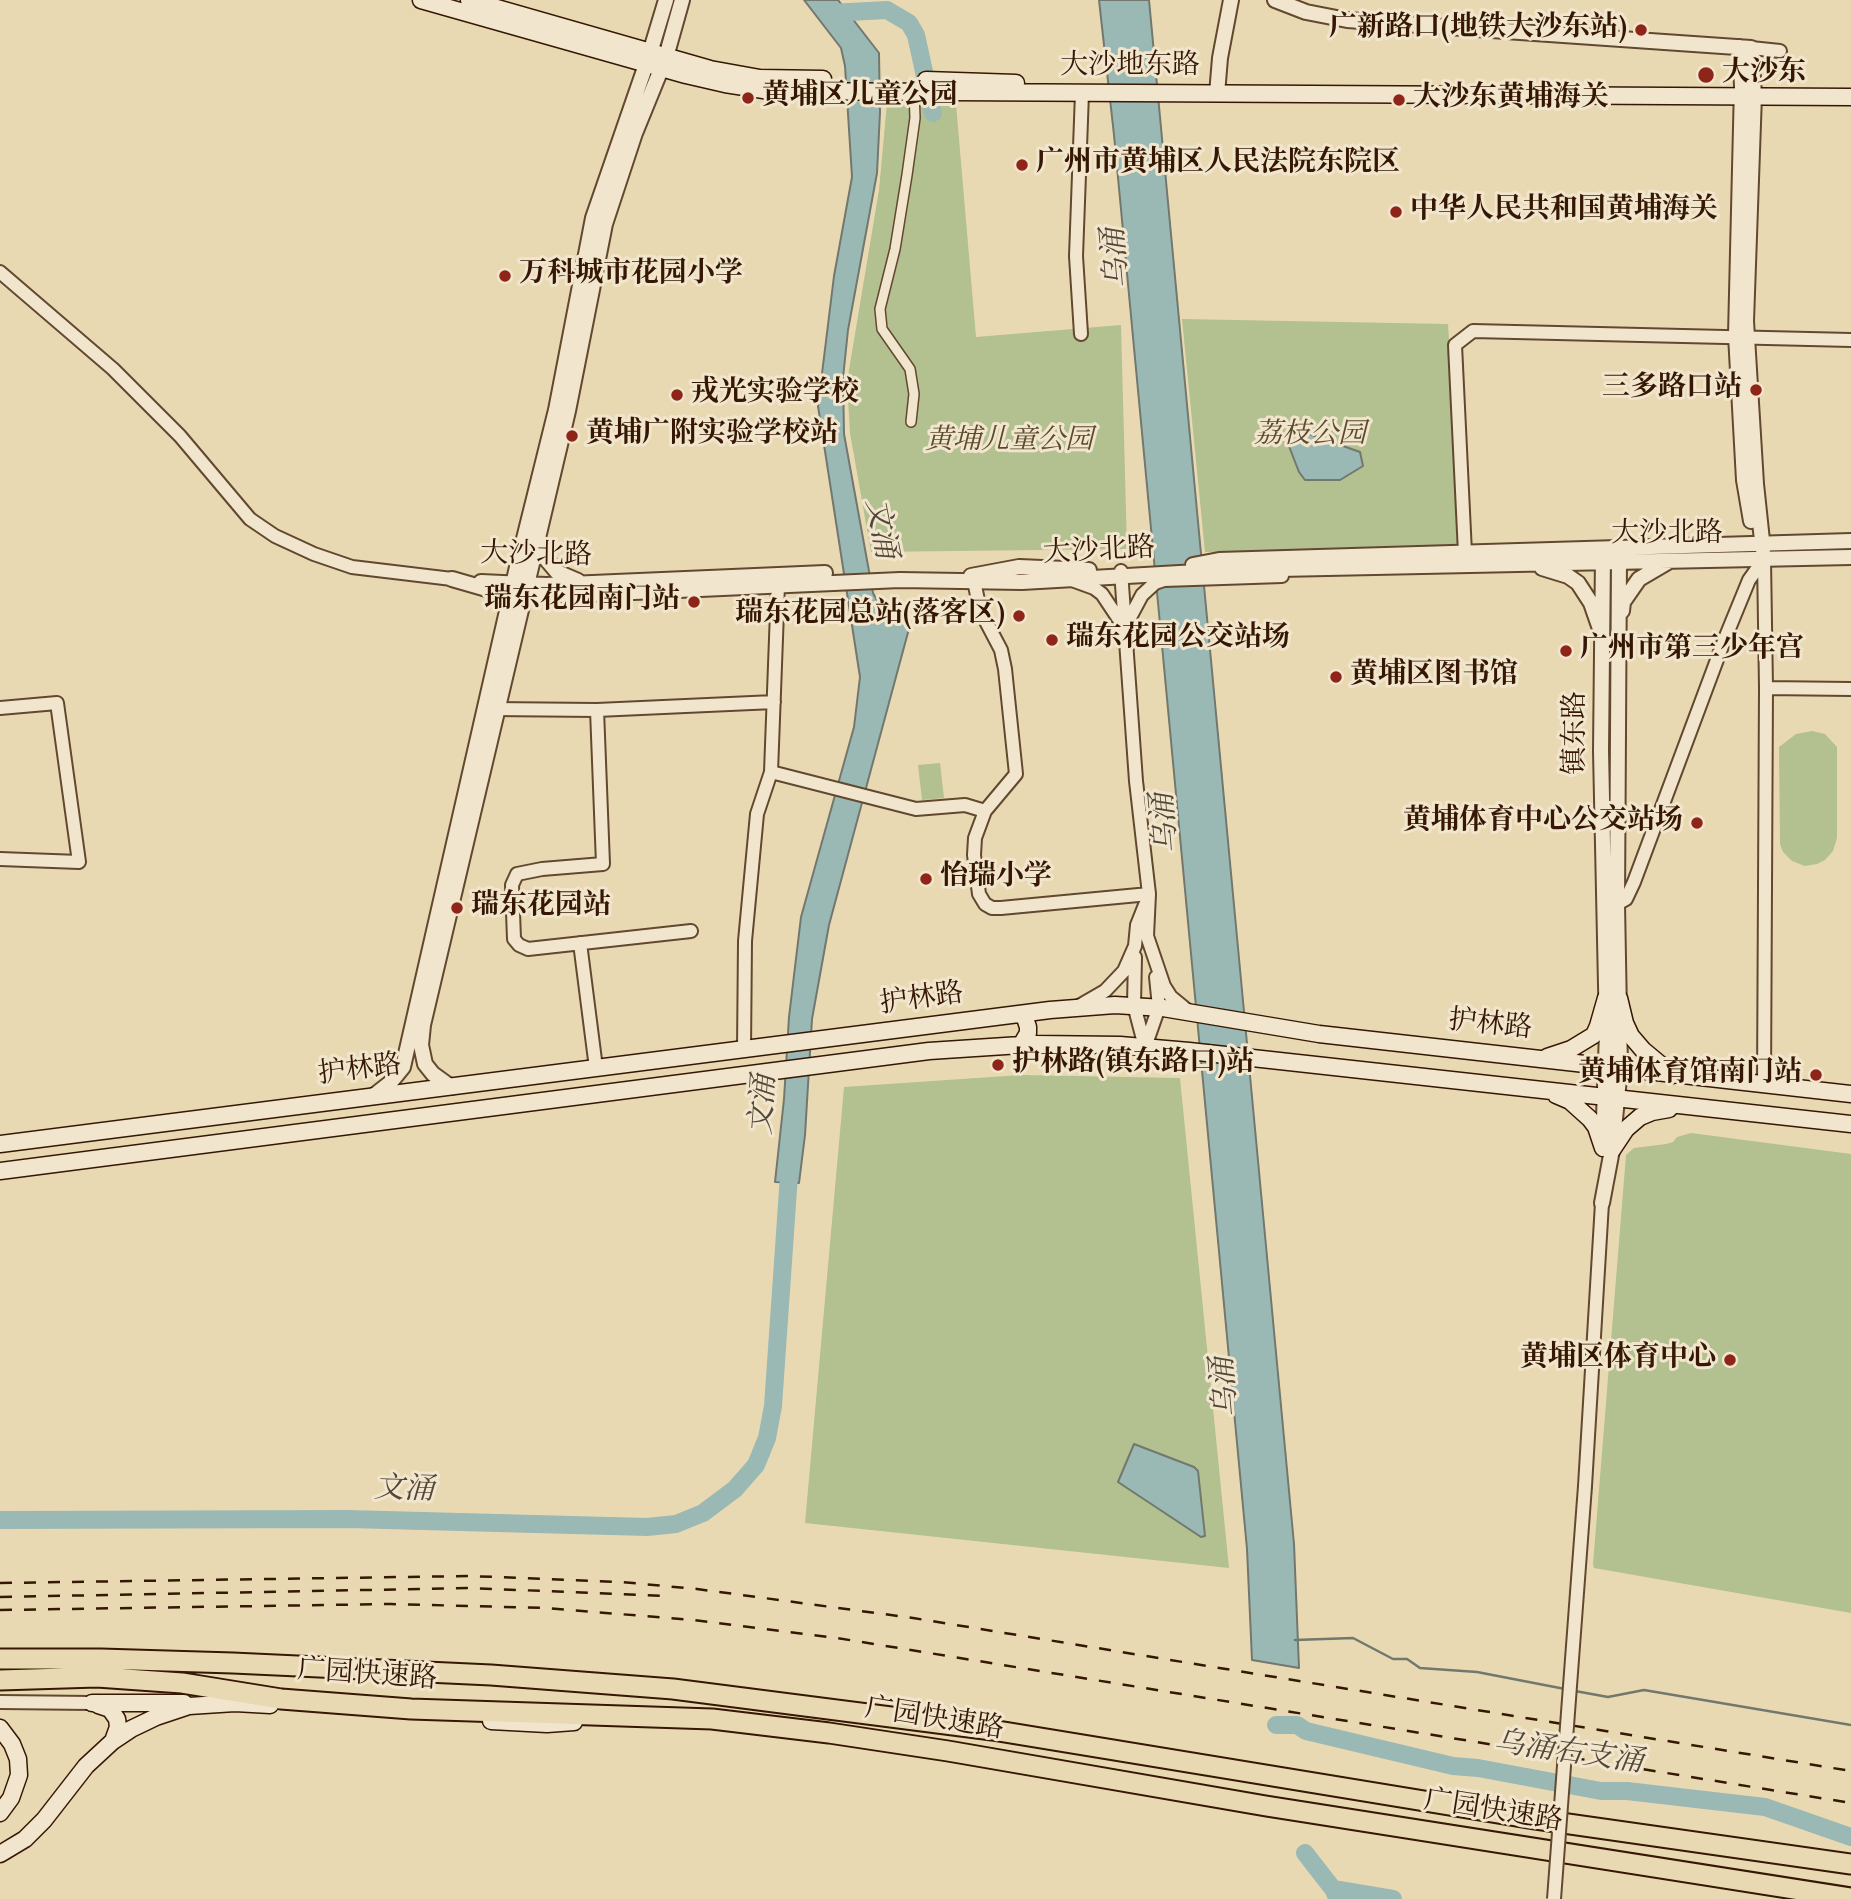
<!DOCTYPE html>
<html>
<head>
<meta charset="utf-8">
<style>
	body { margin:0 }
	canvas { display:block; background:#e9d9b2 }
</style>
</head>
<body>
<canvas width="1851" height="1899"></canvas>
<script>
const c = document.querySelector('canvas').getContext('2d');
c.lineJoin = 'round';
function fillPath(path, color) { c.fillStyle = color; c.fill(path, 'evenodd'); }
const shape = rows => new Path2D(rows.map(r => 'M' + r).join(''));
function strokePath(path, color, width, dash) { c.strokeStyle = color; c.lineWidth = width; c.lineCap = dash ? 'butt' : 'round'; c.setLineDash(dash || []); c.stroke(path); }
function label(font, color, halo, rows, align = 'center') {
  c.font = font + ' Vollkorn,"Noto Serif SC",serif'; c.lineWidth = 6; c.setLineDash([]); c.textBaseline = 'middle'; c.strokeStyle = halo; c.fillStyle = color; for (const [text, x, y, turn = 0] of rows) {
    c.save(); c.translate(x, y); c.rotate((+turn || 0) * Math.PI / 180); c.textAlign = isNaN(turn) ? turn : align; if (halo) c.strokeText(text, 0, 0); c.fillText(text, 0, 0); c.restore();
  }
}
fillPath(shape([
	[887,103,956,104,976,337,1121,325,1127,549,871,552,850,433,847,382,879,190],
	[1182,319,1448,324,1462,549,1205,552],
	[1812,731,1825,734,1837,747,1837,838,1833,851,1825,860,1817,864,1805,866,1792,861,1783,852,1780,844,1779,747,1796,734],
	[940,763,944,798,922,800,918,765],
	[1021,1075,1180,1078,1229,1568,805,1523,844,1087],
	[1691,1133,1851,1154,1851,1613,1594,1568,1593,1564,1626,1155,1634,1148,1666,1144,1673,1142,1677,1137]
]), '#b3c08f');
const water = shape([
	[804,0,838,0,879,53,880,112,877,173,848,330,843,378,844,434,873,593,879,604,902,607,910,625,829,925,812,1019,805,1135,799,1183,775,1182,784,1099,789,1017,801,917,854,727,860,677,818,406,834,276,852,177,845,66,841,48,804,0],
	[1099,0,1149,0,1294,1544,1299,1668,1252,1660,1247,1549,1114,135,1099,0],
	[1295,429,1360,452,1363,466,1340,480,1305,480,1299,472,1285,436,1295,429],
	[1134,1444,1194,1467,1198,1471,1205,1536,1201,1537,1118,1482,1134,1444]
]);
fillPath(water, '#9ab9b5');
strokePath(water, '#72786e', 2);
strokePath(shape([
	[1295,1640,1353,1638,1393,1659,1407,1659,1420,1668,1477,1672,1565,1689],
	[1575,1691,1608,1697,1644,1690,1851,1725]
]), '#72786e', 2.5);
strokePath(shape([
	[830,13,887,10,909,23,916,35,933,113],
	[0,1520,348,1519,647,1527,676,1524,703,1513,735,1489,756,1465,767,1438,773,1406,790,1161],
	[1276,1725,1297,1725,1306,1731,1453,1766,1478,1768,1601,1791,1627,1791,1765,1807,1851,1837],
	[1305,1853,1333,1889,1338,1899],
	[1333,1889,1393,1899]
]), '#9ab9b5', 18);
const pedestrian = shape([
	[911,422,914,394,910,369,882,329,880,309,895,249,907,175,915,118,914,91]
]);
const minor = shape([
	[1751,48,1780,51],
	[0,272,113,369,180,436,250,519,275,536,314,554,352,567,452,579],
	[1081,334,1076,256,1082,93],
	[1465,553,1455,345,1473,331,1851,340],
	[1764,559,1766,688,1764,1084],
	[1121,571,1136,781,1149,894,1147,936,1164,986,1171,997,1188,1011],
	[973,576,980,610,1001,650,1005,669,1016,774,985,811,975,838,974,855,979,894,985,904,992,908,1001,908,1149,894],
	[1072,580,1094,588,1102,594,1124,627],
	[1125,627,1142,595,1155,583,1164,580,1282,576],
	[1766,688,1851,689],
	[0,708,57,703,79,862,0,859],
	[491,709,597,710,774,702],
	[597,710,603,864,542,869,517,874,512,885,514,939,519,945,528,949,691,931],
	[771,772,916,809,965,805,985,811],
	[1617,904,1626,899,1634,882,1724,641,1749,580,1764,559],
	[580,943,596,1068],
	[1135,957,1134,1005,1145,1047],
	[1079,1006,1105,991,1124,971,1135,946,1137,925,1145,905],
	[1145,1047,1159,1007,1156,977],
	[744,1050,745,941,757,814,771,772,778,585],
	[1585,1486,1602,1203],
	[0,1702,92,1703]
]);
const tertiary = shape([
	[1275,0,1306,12,1347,20,1751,48,1754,95,1746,321,1756,484,1763,550],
	[1740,47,1742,86,1736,335,1744,480,1751,521],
	[1217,94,1220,58,1231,0],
	[537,537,541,553,557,572,578,581],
	[1603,554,1601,751,1607,1032,1603,1146],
	[1193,565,1219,560,1851,541],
	[1542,568,1568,576,1578,583,1591,603,1599,626],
	[971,576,1019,567,1089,570],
	[452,579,511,596,523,597,900,580,1022,582,1232,570,1851,557],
	[481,582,546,585,825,573],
	[1622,611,1623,602,1639,579,1668,562],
	[451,1087,433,1074,425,1064,421,1045,423,1025,568,411,605,224,635,133,666,57,682,0],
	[372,1097,390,1083,403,1067,517,567,556,410,593,218,650,53,666,0],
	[1602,1203,1612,1150,1620,1068,1617,904,1619,560,1612,555]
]);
const secondary = shape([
	[421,0,686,75,725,84,770,91,1851,97],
	[469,0,710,69,760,78,823,79],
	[926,80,1016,83],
	[1619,998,1625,1023,1631,1036,1643,1050,1673,1075],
	[1020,1014,1025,1018,1028,1027,1028,1033,1021,1045],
	[1547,1057,1571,1049,1594,1035,1598,1026,1606,998],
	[1556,1095,1570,1101,1590,1119,1596,1127,1603,1148],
	[0,1144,1050,1010,1115,1005,1163,1008,1319,1034,1851,1094],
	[1612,1150,1626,1129,1640,1117,1652,1112,1669,1109],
	[0,1171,929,1051,1036,1044,1120,1045,1189,1051,1851,1124],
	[92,1703,184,1703],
	[98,1705,110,1709,117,1719,118,1727,113,1741],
	[491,1721,547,1724,574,1722],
	[0,1728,12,1744,18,1759,19,1775,11,1798,0,1813],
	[0,1854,25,1839,44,1820,86,1766,113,1741,131,1729,156,1717,189,1706,235,1703,270,1705]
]);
const trunk = shape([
	[0,1659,101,1659,233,1663,491,1675,673,1689,992,1730,1534,1819,1851,1864],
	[0,1680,97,1677,182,1683,281,1699,411,1709,712,1719,829,1733,948,1751,1266,1806,1851,1898]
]);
strokePath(pedestrian, '#62482f', 12);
strokePath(minor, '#62482f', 16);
strokePath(tertiary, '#62482f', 18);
strokePath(secondary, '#351703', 19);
strokePath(trunk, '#351703', 23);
strokePath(pedestrian, '#f1e6cd', 9);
strokePath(minor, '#f1e6cd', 12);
strokePath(tertiary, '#f1e6cd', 14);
strokePath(secondary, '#f1e6cd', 16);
strokePath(trunk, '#e9d9b2', 19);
strokePath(shape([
	[0,1583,470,1576,621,1582,697,1589,913,1618,1851,1771],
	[0,1597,470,1588,665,1596],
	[0,1610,391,1604,545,1608,693,1620,837,1638,1851,1803]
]), '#351703', 2.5, [12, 12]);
const minorBridge = shape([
	[1554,1899,1585,1486]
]);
strokePath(minorBridge, '#62482f', 16, []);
strokePath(minorBridge, '#f1e6cd', 12);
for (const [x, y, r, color] of [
	[1641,30,7,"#8f2418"],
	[1706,75,9,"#8f2418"],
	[748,98,7,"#8f2418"],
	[1399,100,7,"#8f2418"],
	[1022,165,7,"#8f2418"],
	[1396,212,7,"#8f2418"],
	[505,276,7,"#8f2418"],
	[1756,390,7,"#8f2418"],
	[677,395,7,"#8f2418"],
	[572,436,7,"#8f2418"],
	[694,602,7,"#8f2418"],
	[1019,616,7,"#8f2418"],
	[1052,640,7,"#8f2418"],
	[1566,651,7,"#8f2418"],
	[1336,677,7,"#8f2418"],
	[1697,823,7,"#8f2418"],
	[926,879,7,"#8f2418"],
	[457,908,7,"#8f2418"],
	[998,1065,7,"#8f2418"],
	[1816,1075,7,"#8f2418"],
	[1730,1360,7,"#8f2418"]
]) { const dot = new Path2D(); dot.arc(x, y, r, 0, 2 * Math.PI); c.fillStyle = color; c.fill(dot); strokePath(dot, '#f1e6cd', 2.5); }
label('bold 28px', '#351703', '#f1e6cd', [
	["广新路口(地铁大沙东站)",1627,30,"right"],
	["大沙东",1722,75],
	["黄埔区儿童公园",762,98],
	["大沙东黄埔海关",1413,100],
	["广州市黄埔区人民法院东院区",1036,165],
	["中华人民共和国黄埔海关",1410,212],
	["万科城市花园小学",519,276],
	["三多路口站",1742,390,"right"],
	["戎光实验学校",691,395],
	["黄埔广附实验学校站",586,436],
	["瑞东花园南门站",680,602,"right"],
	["瑞东花园总站(落客区)",1005,616,"right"],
	["瑞东花园公交站场",1066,640],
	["广州市第三少年宫",1580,651],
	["黄埔区图书馆",1350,677],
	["黄埔体育中心公交站场",1683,823,"right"],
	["怡瑞小学",940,879],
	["瑞东花园站",471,908],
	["护林路(镇东路口)站",1012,1065],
	["黄埔体育馆南门站",1802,1075,"right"],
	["黄埔区体育中心",1716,1360,"right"]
], 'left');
label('28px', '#351703', '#f1e6cd', [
	["大沙地东路",1130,68],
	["大沙北路",1667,536],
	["大沙北路",1099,553,-3],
	["大沙北路",536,557,1],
	["镇东路",1578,733,-90],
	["护林路",922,1001,-8],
	["护林路",1490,1027,6],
	["护林路",360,1072,-7],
	["广园快速路",367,1677,4],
	["广园快速路",934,1721,9],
	["广园快速路",1493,1813,9]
]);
label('italic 28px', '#5b4a2d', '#f1e6cd', [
	["荔枝公园",1310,437],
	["黄埔儿童公园",1009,443]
]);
label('italic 30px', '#534838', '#f1e6cd', [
	["乌涌",1119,258,-95],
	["文涌",878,529,79],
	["乌涌",1168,823,-95],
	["文涌",766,1105,-86],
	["乌涌",1228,1387,-95],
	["文涌",404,1492,2],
	["乌涌右支涌",1568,1755,8]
]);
</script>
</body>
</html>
